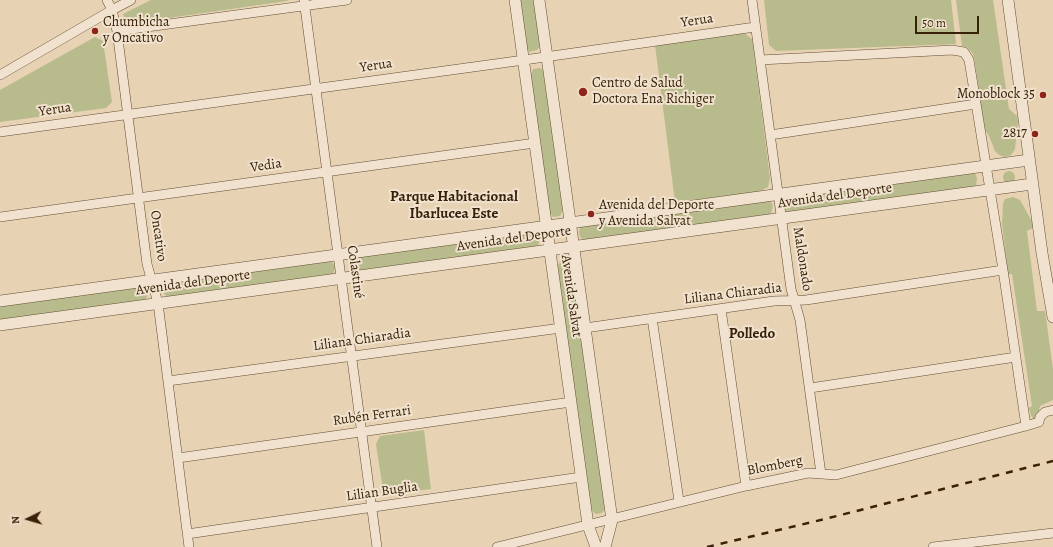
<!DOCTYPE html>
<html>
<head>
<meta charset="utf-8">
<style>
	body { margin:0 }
	#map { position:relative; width:1053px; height:547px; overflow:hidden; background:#e8d2b4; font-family:Alegreya,serif }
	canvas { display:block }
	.north { position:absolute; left:8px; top:499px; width:40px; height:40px; -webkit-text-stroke:3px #f0e2ce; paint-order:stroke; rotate:265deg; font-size:11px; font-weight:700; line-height:16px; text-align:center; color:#382108 }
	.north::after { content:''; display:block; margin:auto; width:14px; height:18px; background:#382108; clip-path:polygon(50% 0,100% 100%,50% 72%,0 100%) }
	.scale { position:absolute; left:915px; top:16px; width:64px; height:18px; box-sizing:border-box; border:2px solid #382108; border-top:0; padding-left:5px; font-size:12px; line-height:14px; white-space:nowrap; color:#382108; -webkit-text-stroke:3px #f0e2ce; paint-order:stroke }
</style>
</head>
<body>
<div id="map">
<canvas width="1053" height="547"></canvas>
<div class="north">N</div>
<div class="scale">50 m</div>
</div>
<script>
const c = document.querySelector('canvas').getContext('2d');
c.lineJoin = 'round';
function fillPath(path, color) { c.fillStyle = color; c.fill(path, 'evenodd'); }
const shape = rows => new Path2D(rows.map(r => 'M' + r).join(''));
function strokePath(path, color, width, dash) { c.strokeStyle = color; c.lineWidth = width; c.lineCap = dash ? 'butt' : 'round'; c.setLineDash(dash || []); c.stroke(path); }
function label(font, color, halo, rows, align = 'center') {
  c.font = font + ' Alegreya,serif'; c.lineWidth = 4; c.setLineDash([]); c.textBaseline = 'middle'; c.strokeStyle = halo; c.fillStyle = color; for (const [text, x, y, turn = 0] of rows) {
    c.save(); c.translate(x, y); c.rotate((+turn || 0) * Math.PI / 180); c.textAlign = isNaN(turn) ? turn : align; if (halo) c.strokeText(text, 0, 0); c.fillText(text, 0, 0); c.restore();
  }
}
fillPath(shape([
	[151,0,289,0,287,1,127,24,123,14],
	[519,0,535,0,541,45,537,50,529,52,526,46],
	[764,0,951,0,956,44,776,51,769,45],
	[956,0,993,0,1009,109,1017,116,1018,121,1015,149,1011,155,1005,157,999,155,995,151,989,136,984,128,975,63,973,54,967,47,962,46],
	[744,33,752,39,753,45,770,178,768,187,758,192,675,202,655,45],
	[95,37,103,41,112,102,106,108,0,122,0,90],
	[540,68,546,72,563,210,560,216,553,217,549,212,530,77,533,69],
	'1003 177a6 6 0 1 1 12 0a6 6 0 1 1-12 0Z',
	[972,172,976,175,977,179,976,185,972,188,794,213,788,212,784,209,784,199,788,196],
	[1013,197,1020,200,1035,227,1027,231,1037,311,1045,311,1053,369,1053,400,1040,406,1037,419,1034,419,1031,416,1029,408,1032,406,1012,274,1008,274,1002,224,1003,203,1005,199],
	[768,200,772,203,773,207,771,213,768,216,590,241,584,240,580,237,579,233,580,227,583,224],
	[534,232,538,235,540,240,538,245,534,248,354,272,350,269,349,265,350,259,353,256],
	[567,260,571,263,606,508,602,513,596,514,591,510,557,267,560,262],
	[330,261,334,264,335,268,333,274,168,297,164,294,163,290,164,285,167,281],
	[143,286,147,289,148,294,146,299,143,302,0,322,0,305],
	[424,430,431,489,389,494,383,490,376,444,380,436]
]), '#b8bb8b');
const minor = shape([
	[107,0,112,10,117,31,147,264,158,303,189,547],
	[304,0,377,547],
	[752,0,791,289,800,320,821,474],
	[117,31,347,0],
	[760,60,952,50,964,52,969,60,1003,270,1026,426],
	[0,75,112,10,131,0],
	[0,132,524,60,755,27],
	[770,135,976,104],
	[0,217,535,143],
	[721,309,746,486],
	[652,318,679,501],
	[585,328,774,301,806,300,1003,270],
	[168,381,561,328],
	[810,388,1016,357],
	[178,458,571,402],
	[187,534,581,477],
	[497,547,746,486,808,473,836,475,1026,426,1039,422,1040,417,1045,412,1053,410],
	[933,547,1053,533]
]);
const tertiary = shape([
	[515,0,588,525,596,547],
	[539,0,612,520,605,547],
	[1008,0,1042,253,1053,317],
	[0,301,1029,160],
	[0,325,1032,184]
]);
strokePath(minor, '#644d33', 10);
strokePath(tertiary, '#644d33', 12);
strokePath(minor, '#f0e2ce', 9);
strokePath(tertiary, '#f0e2ce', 11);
strokePath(shape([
	[707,547,825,519,1053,461]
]), '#382108', 2.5, [7, 7]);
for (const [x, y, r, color] of [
	[95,31,4,"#8f2418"],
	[583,92,5,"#8f2418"],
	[1043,95,4,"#8f2418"],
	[1035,134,4,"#8f2418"],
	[591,214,4,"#8f2418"]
]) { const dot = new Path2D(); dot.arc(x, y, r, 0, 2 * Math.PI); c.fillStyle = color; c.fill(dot); strokePath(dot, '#f0e2ce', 1.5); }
label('14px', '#382108', '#f0e2ce', [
	["Yerua",697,21,-8],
	["Yerua",376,66,-8],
	["Yerua",55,110,-8],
	["Vedia",266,166,-8],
	["Avenida del Deporte",835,196,-8],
	["Oncativo",158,236,82],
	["Avenida del Deporte",514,239,-8],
	["Maldonado",802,259,81],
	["Colastiné",355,272,82],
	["Avenida del Deporte",193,283,-8],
	["Liliana Chiaradia",733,294,-7],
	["Avenida Salvat",571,296,82],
	["Liliana Chiaradia",362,340,-8],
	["Rubén Ferrari",372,416,-8],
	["Blomberg",775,466,-11],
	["Lilian Buglia",382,492,-8]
]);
label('14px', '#382108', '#f0e2ce', [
	["Chumbicha",103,23],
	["y Oncativo",103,39],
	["Centro de Salud",592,84],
	["Doctora Ena Richiger",592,100],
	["Monoblock 35",1035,95,"right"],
	["2817",1027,134,"right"],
	["Avenida del Deporte",599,206],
	["y Avenida Salvat",599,222]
], 'left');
label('bold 15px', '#382108', '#f0e2ce', [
	["Parque Habitacional",454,197],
	["Ibarlucea Este",454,214],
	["Polledo",752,334]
]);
</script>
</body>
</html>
